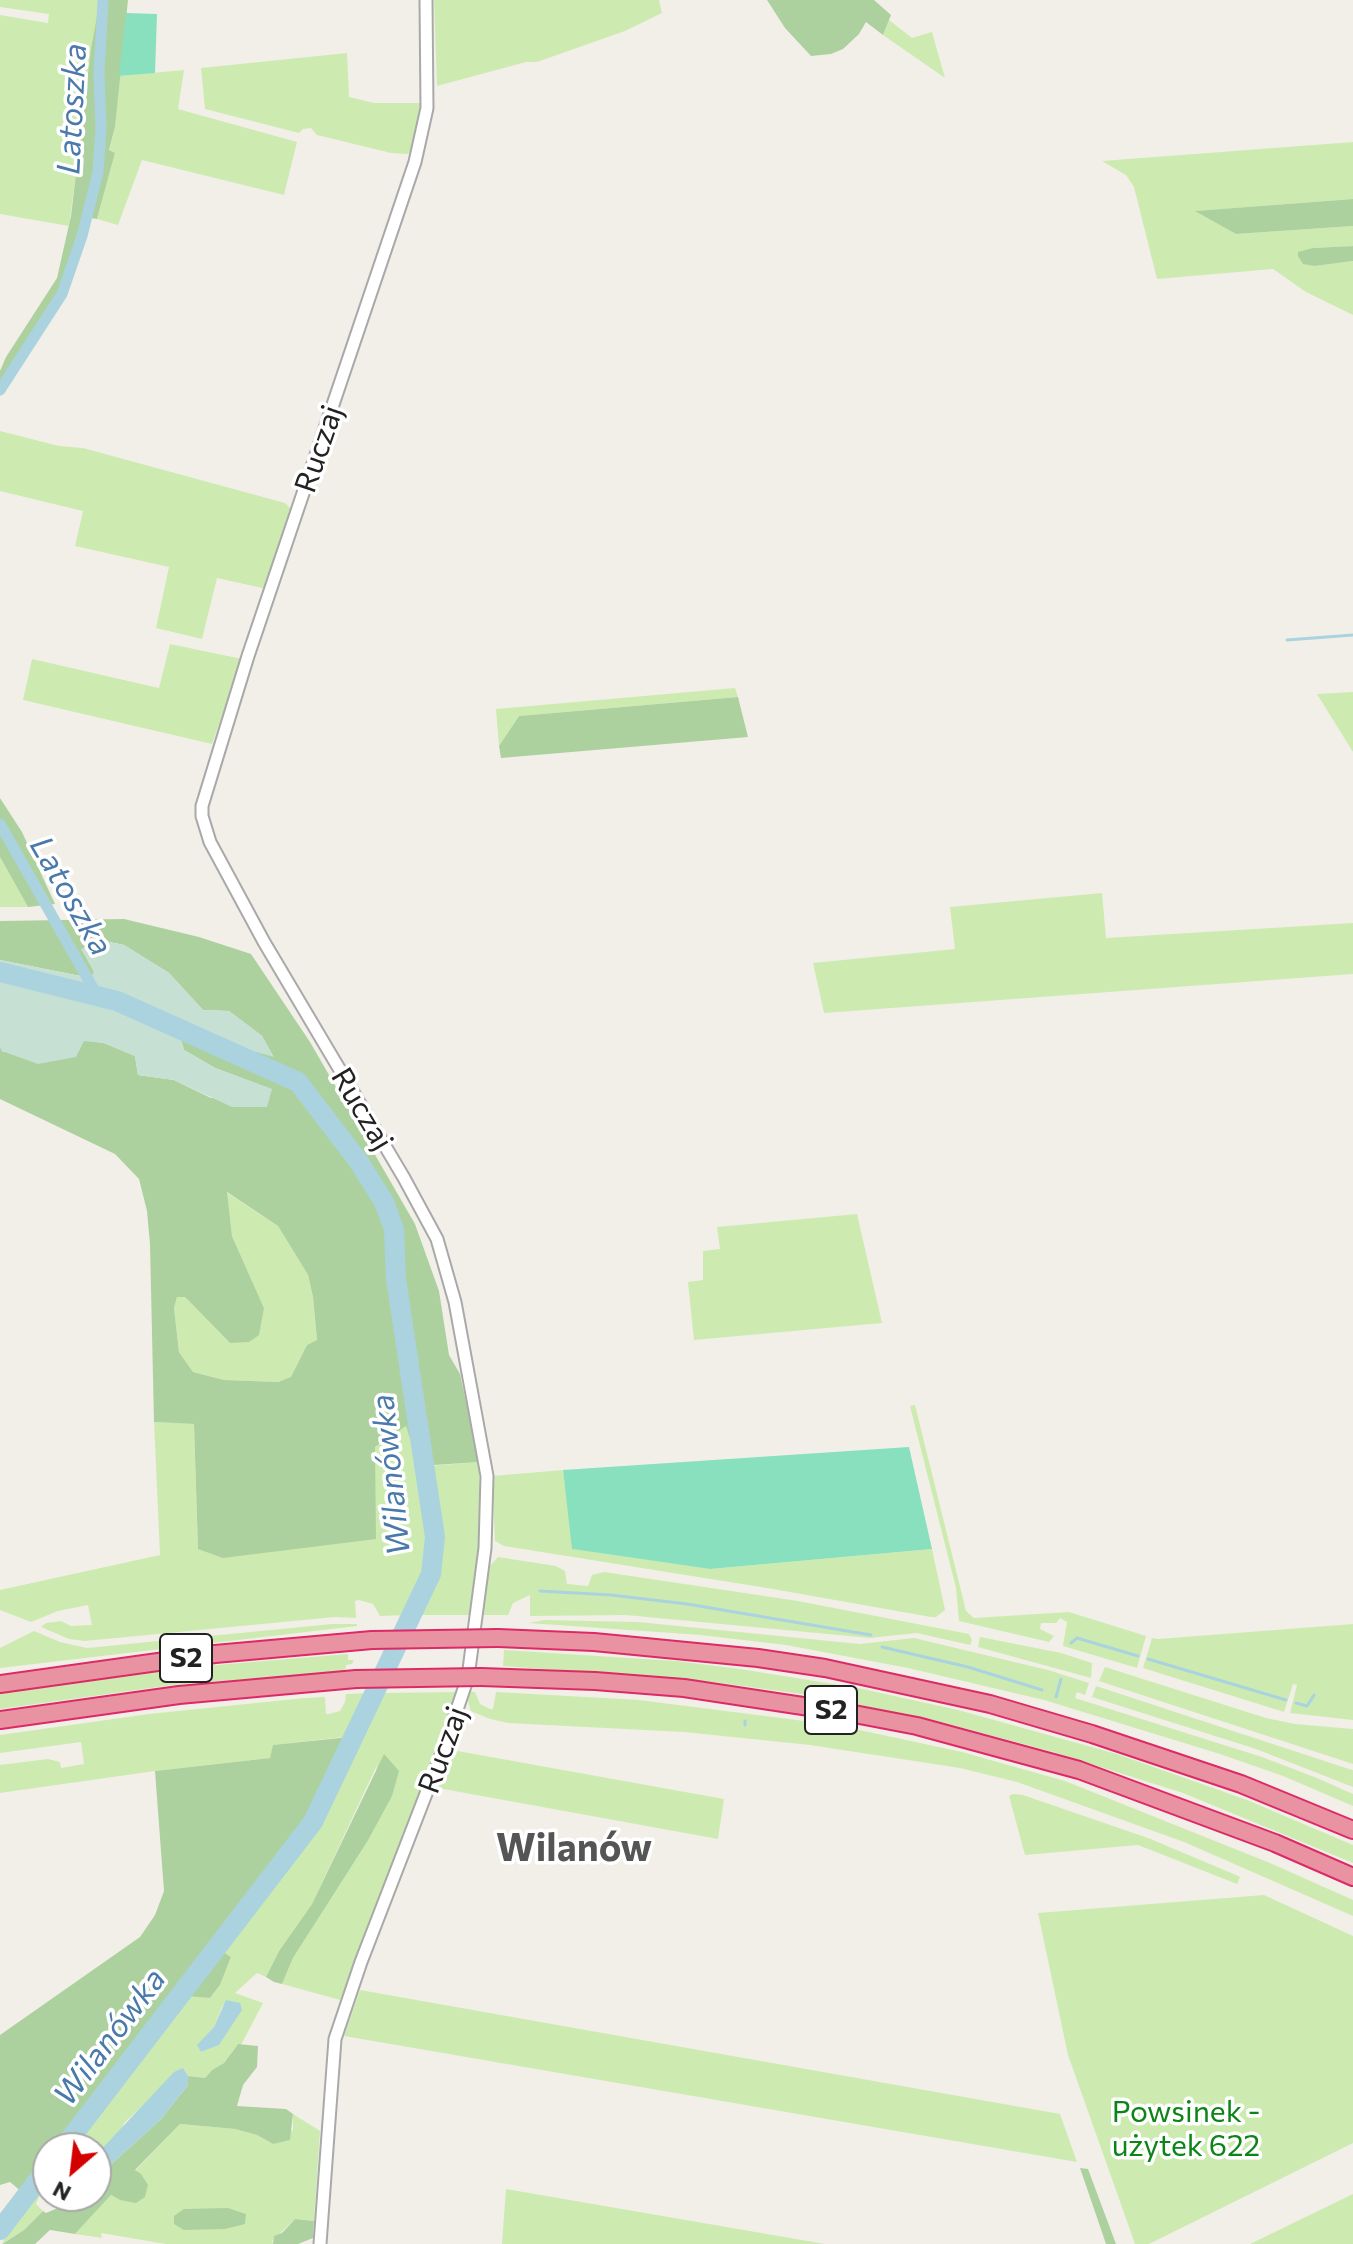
<!DOCTYPE html>
<html>
<head>
<meta charset="utf-8">
<style>
	body { margin:0 }
	#map { position:relative; width:1353px; height:2244px; overflow:hidden; background:#f2efe9; font-family:Commissioner,sans-serif }
	canvas { display:block }
	.north { position:absolute; left:32px; top:2132px; width:80px; height:80px; box-sizing:border-box; background:#fff; border:2px solid #a7a7a7; border-radius:50%; rotate:208deg; font-size:22px; font-weight:700; line-height:32px; text-align:center; color:#222 }
	.north::after { content:''; display:block; margin:auto; width:28px; height:36px; background:#d40000; clip-path:polygon(50% 0,100% 100%,50% 72%,0 100%) }
</style>
</head>
<body>
<div id="map">
<canvas width="1353" height="2244"></canvas>
<div class="north">N</div>
</div>
<script>
const c = document.querySelector('canvas').getContext('2d');
c.lineJoin = 'round';
function fillPath(path, color) { c.fillStyle = color; c.fill(path, 'evenodd'); }
const shape = rows => new Path2D(rows.map(r => 'M' + r).join(''));
function strokePath(path, color, width, dash) { c.strokeStyle = color; c.lineWidth = width; c.lineCap = dash ? 'butt' : 'round'; c.setLineDash(dash || []); c.stroke(path); }
function label(font, color, halo, rows, align = 'center') {
  c.font = font + ' Commissioner,sans-serif'; c.lineWidth = 7; c.setLineDash([]); c.textBaseline = 'middle'; c.strokeStyle = halo; c.fillStyle = color; for (const [text, x, y, turn = 0] of rows) {
    c.save(); c.translate(x, y); c.rotate((+turn || 0) * Math.PI / 180); c.textAlign = isNaN(turn) ? turn : align; if (halo) c.strokeText(text, 0, 0); c.fillText(text, 0, 0); c.restore();
  }
}
fillPath(shape([
	[0,0,100,0,69,226,0,214,0,15,48,23,49,14,0,7],
	[434,0,659,0,662,13,625,31,537,62,526,62,437,86],
	[889,20,912,38,932,32,945,78,883,35],
	[347,53,349,97,374,103,424,103,416,144,408,154,391,153,317,135,311,128,303,129,299,133,205,109,201,68],
	[184,70,178,109,297,142,284,195,142,160,118,225,97,219,115,153,109,151,115,127,119,76],
	[1353,142,1353,199,1197,211,1236,234,1353,226,1353,246,1313,248,1315,266,1353,261,1353,315,1306,292,1273,269,1157,279,1134,187,1126,175,1102,161],
	[0,431,59,446,83,448,285,503,293,511,267,589,217,578,202,639,156,628,169,567,75,546,83,511,0,491],
	[170,644,242,659,212,744,23,700,32,659,159,688],
	[735,688,738,697,519,716,499,746,496,709],
	[1353,692,1353,752,1317,694],
	[0,857,28,907,0,907],
	[1102,893,1106,938,1353,923,1353,974,824,1013,813,963,955,949,950,907],
	[226,1192,278,1226,308,1275,313,1297,317,1341,307,1345,291,1378,277,1382,224,1380,193,1372,179,1352,174,1308,177,1297,185,1297,230,1343,264,1308,232,1236],
	[857,1214,882,1323,694,1340,688,1282,703,1280,703,1251,720,1249,717,1227],
	[915,1405,966,1611,974,1618,1069,1612,1146,1636,1137,1668,1063,1646,1067,1622,1060,1618,1056,1623,1041,1623,1040,1629,1054,1636,1049,1642,959,1621,956,1588,910,1406],
	[154,1422,194,1424,198,1549,375,1539,375,1447,406,1425,419,1466,430,1544,427,1564,406,1615,380,1616,373,1604,359,1600,355,1601,356,1618,335,1617,85,1641,69,1639,41,1627,46,1623,61,1621,71,1626,92,1625,88,1605,58,1611,31,1622,0,1610,0,1590,160,1555],
	[479,1462,481,1546,473,1615,415,1615,429,1590,438,1557,439,1536,428,1466],
	[563,1470,573,1549,710,1569,932,1549,945,1610,936,1617,931,1617,767,1588,504,1546,495,1541,492,1476],
	[498,1557,556,1566,565,1571,567,1584,588,1586,592,1575,604,1572,798,1601,969,1634,972,1640,970,1645,917,1633,870,1638,626,1615,530,1616,530,1595,513,1603,508,1615,483,1615,488,1568],
	[545,1620,638,1622,860,1644,914,1638,1048,1670,1089,1683,1085,1695,1077,1692,1075,1698,1262,1757,1317,1778,1353,1794,1353,1806,1283,1776,1220,1754,1044,1700,908,1668,786,1645,701,1635,528,1623],
	[332,1624,357,1624,357,1626,0,1668,0,1648,34,1631,60,1642,87,1648],
	[1353,1624,1353,1720,1290,1713,1297,1685,1293,1684,1284,1712,1143,1668,1152,1638,1158,1639],
	[980,1637,1061,1653,1092,1663,1091,1678,978,1647],
	[504,1650,676,1661,740,1669,858,1688,958,1710,1117,1754,1247,1800,1353,1845,1353,1863,1183,1793,1053,1752,941,1722,815,1696,714,1682,503,1666],
	[348,1654,348,1660,354,1660,352,1664,346,1665,345,1671,173,1685,0,1709,0,1692,180,1668],
	[1105,1667,1266,1718,1295,1724,1353,1729,1353,1764,1099,1681],
	[1096,1686,1349,1769,1353,1770,1353,1787,1256,1749,1092,1697],
	[460,1692,340,2000,282,1984,293,1958,367,1842,377,1765,312,1904,279,1951,266,1977,257,1973,235,1993,263,2003,241,2045,237,2045,224,2063,212,2070,205,2078,188,2076,183,2069,125,2122,118,2134,96,2155,96,2148,67,2148,187,1995,210,1998,220,1985,231,1957,220,1950,330,1801,358,1736,382,1693],
	[223,2005,241,2010,219,2045,201,2052,198,2045,214,2027],
	[470,1692,475,1692,480,1704,490,1709,493,1709,496,1692,639,1700,836,1725,962,1752,1065,1781,1270,1863,1353,1900,1353,1916,1184,1842,1017,1782,960,1768,810,1745,684,1732,508,1723,490,1719,471,1711,468,1702],
	[370,1693,351,1736,274,1745,270,1758,155,1771,0,1793,0,1765,48,1759,60,1762,61,1768,84,1764,81,1742,0,1753,0,1735,149,1714,305,1698,325,1697,326,1714,329,1714,340,1711,345,1702,346,1694],
	[452,1750,724,1799,718,1839,438,1788],
	[1013,1794,1023,1795,1148,1838,1236,1875,1240,1877,1237,1884,1138,1845,1025,1855,1009,1796],
	[1264,1895,1353,1936,1353,2143,1149,2244,1135,2244,1068,2055,1038,1913],
	[360,1990,1060,2114,1077,2162,344,2036],
	[293,2114,320,2131,314,2221,295,2219,272,2241,273,2244,166,2244,101,2233,102,2238,75,2234,111,2195,120,2200,135,2171,180,2124,235,2129,257,2135,273,2144,293,2130],
	[48,2173,48,2189,40,2195,36,2204,43,2211,24,2230,3,2243,6,2227],
	[506,2189,825,2244,502,2244],
	[1353,2194,1353,2244,1250,2244]
]), '#cdebb0');
fillPath(shape([
	[100,0,128,0,115,127,109,150,115,153,97,219,91,218,79,250,68,288,0,392,0,371,6,357,57,278,71,216,91,49],
	[767,0,874,0,891,15,883,35,866,22,859,34,843,49,831,54,811,56,785,28],
	[1353,199,1353,226,1236,234,1195,211],
	[1353,246,1353,261,1315,266,1303,264,1298,256,1298,252,1313,248],
	[738,697,748,737,501,758,499,746,519,716],
	[0,798,22,832,55,904,28,907,0,857],
	[124,919,199,937,251,954,310,1042,415,1224,439,1291,449,1355,460,1374,479,1462,419,1466,406,1426,375,1447,376,1539,223,1558,198,1549,194,1424,154,1422,150,1244,147,1211,139,1179,115,1154,0,1099,0,1047,3,1052,84,1040,104,1043,135,1056,138,1075,174,1080,211,1098,271,1089,215,1068,184,1050,181,1039,218,1041,273,1056,262,1036,229,1011,203,1010,169,973,124,945,105,941,89,945,94,973,91,978,0,960,0,921],
	[227,1192,278,1226,308,1275,313,1297,317,1340,307,1345,291,1377,278,1382,224,1380,193,1372,179,1352,174,1308,177,1297,185,1297,230,1343,249,1342,259,1335,264,1308,232,1236],
	[358,1736,330,1801,220,1950,231,1957,220,1985,210,1998,187,1996,67,2148,48,2148,48,2164,45,2164,23,2193,10,2182,0,2185,0,2035,140,1937,155,1915,164,1891,155,1771,270,1758,273,1745],
	[384,1754,399,1771,392,1796,367,1842,293,1958,282,1984,274,1982,266,1977,279,1951,312,1904],
	[238,2044,258,2046,257,2067,243,2085,237,2106,286,2109,293,2114,290,2140,273,2144,257,2135,235,2129,180,2124,135,2170,141,2174,148,2185,145,2197,136,2203,120,2200,111,2195,75,2234,50,2230,35,2244,2,2244,24,2230,43,2211,46,2213,67,2204,76,2196,96,2196,96,2178,161,2119,188,2085,188,2076,205,2078,212,2070,224,2063],
	[1080,2168,1088,2169,1116,2244,1106,2244],
	[228,2208,246,2214,245,2224,225,2229,184,2230,174,2224,174,2216,184,2209],
	[295,2219,314,2221,313,2238,298,2244,273,2244,274,2236,282,2233]
]), '#add19e');
fillPath(shape([
	[104,941,124,945,169,973,203,1010,229,1011,262,1036,274,1057,218,1041,181,1039,184,1050,215,1068,272,1089,267,1107,232,1107,174,1080,138,1075,135,1056,104,1043,84,1041,76,1057,38,1064,2,1051,0,1047,0,960,90,978,94,972,81,949]
]), '#c6e0d4');
fillPath(shape([
	[126,13,157,14,155,73,119,76],
	[909,1447,932,1549,710,1569,572,1549,563,1470]
]), '#88e0be');
fillPath(shape([
	[226,2000,240,2003,242,2010,219,2045,201,2052,197,2045,214,2027],
	[183,2068,188,2076,188,2085,161,2119,96,2178,96,2155,174,2072]
]), '#aad3df');
strokePath(shape([
	[1287,640,1353,635],
	[540,1591,611,1595,687,1604,871,1635],
	[1071,1643,1077,1638,1138,1656],
	[882,1647,968,1667,1042,1690],
	[1148,1659,1286,1700],
	[1056,1697,1061,1679],
	[1296,1703,1307,1706,1314,1695],
	[745,1721,745,1725]
]), '#aad3df', 3);
strokePath(shape([
	[0,390,62,294,82,236,98,172,101,128,99,74,103,0],
	[0,824,97,995]
]), '#aad3df', 11);
strokePath(shape([
	[0,972,117,1001,298,1082,359,1162,384,1202,394,1229,396,1279,435,1537,431,1574,313,1822,63,2148],
	[0,2230,48,2167]
]), '#aad3df', 20);
const minor = shape([
	[320,2244,335,2039,361,1962,446,1742,468,1677,485,1548,487,1476,455,1302,437,1239,404,1178,264,942,210,842,202,816,202,806,248,656,415,162,427,108,426,0]
]);
const highway = shape([
	[498,1638,594,1642,758,1658,825,1668,990,1704,1092,1734,1241,1784,1353,1830],
	[481,1677,595,1681,684,1688,849,1713,917,1726,1079,1770,1275,1843,1353,1877],
	[0,1684,215,1654,372,1640],
	[0,1720,179,1695,356,1679]
]);
strokePath(minor, '#a9a9a9', 15);
strokePath(highway, '#dc2a67', 20);
strokePath(minor, '#fff', 11);
strokePath(highway, '#e892a2', 16);
const highwayBridge = shape([
	[372,1640,498,1638],
	[356,1679,481,1677]
]);
strokePath(highwayBridge, '#dc2a67', 20, []);
strokePath(highwayBridge, '#e892a2', 16);
for (const [x, y, w] of [
	[186,1658,52],
	[831,1710,52]
]) { const box = new Path2D(); box.roundRect(x - w / 2, y - 24, w, 48, 6); c.fillStyle = '#fff'; c.fill(box); strokePath(box, '#222', 2); }
label('bold 28px', '#222', null, [
	["S2",186,1658],
	["S2",831,1710]
]);
label('30px', '#222', '#fff', [
	["Ruczaj",319,449,-71],
	["Ruczaj",362,1109,59],
	["Ruczaj",443,1750,-70]
]);
label('30px', '#0c8416', '#fff', [
	["Powsinek -",1186,2112],
	["użytek 622",1186,2146]
]);
label('italic 32px', '#4a7aab', '#fff', [
	["Latoszka",72,109,-87],
	["Latoszka",71,896,60],
	["Wilanówka",391,1475,-96],
	["Wilanówka",110,2037,-53]
]);
label('bold 38px', '#555', '#fff', [
	["Wilanów",574,1848]
]);
</script>
</body>
</html>
